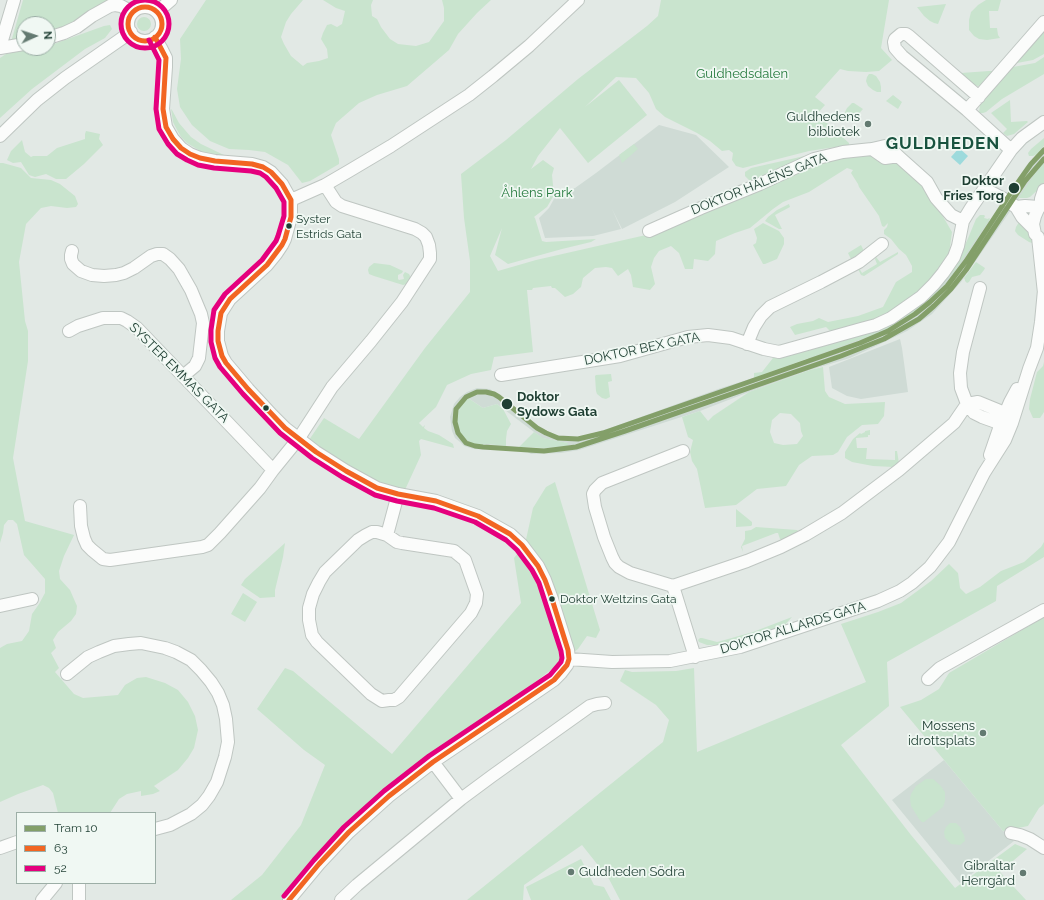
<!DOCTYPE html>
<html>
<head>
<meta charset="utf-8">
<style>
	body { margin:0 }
	#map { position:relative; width:1044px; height:900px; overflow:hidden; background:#e2e9e5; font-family:Raleway,sans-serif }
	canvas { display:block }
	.legend { position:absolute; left:16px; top:812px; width:140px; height:72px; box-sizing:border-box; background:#f0f8f3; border:1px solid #9caea6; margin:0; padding:5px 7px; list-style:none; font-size:12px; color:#1e3e32 }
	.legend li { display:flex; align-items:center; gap:8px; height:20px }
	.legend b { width:20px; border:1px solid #9caea6 }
	.north { position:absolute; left:16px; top:16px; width:40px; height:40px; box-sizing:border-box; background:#f0f8f3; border:1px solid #9caea6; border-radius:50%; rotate:87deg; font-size:11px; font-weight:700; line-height:16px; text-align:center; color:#1e3e32 }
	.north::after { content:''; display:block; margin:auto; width:14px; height:18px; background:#637a71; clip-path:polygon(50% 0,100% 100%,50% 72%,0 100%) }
</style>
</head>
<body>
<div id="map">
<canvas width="1044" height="900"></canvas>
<ul class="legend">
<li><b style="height:5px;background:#839f69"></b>Tram 10</li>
<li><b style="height:5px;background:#f26522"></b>63</li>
<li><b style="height:5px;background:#e5007d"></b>52</li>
</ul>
<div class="north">N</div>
</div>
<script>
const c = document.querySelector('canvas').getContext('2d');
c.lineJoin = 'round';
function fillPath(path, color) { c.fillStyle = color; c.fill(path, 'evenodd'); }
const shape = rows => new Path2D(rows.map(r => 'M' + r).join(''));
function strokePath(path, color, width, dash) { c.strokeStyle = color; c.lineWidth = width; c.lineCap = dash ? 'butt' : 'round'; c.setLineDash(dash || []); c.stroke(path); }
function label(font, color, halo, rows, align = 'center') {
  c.font = font + ' Raleway,sans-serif'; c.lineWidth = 3.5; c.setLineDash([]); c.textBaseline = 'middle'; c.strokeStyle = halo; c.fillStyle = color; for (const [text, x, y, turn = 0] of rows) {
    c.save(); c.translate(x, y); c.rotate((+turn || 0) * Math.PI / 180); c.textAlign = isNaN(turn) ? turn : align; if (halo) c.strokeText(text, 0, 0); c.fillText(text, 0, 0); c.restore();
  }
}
fillPath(shape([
	[659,125,696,135,729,167,675,202,622,229,612,209,621,229,593,236,545,238,539,218,549,208,554,199,557,192,575,188,596,173],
	[1044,147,1044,168,1020,197,961,282,932,314,907,331,878,345,850,358,810,370,749,392,700,411,579,450,561,453,531,454,526,451,474,449,464,446,460,442,455,438,452,431,450,417,454,404,460,397,467,392,477,388,490,389,538,427,556,435,568,437,582,437,613,427,721,388,750,379,808,359,806,350,858,335,951,269,971,234,982,219,990,221,1026,166],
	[468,398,483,408,497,404,542,438,568,443,537,449,487,444,479,445],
	[900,339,902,348,908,392,861,399,847,396,832,388,829,367],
	[944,760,1003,831,1005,832,1014,841,960,883,892,800]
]), '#cfdbd5');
fillPath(shape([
	[23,0,109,0,90,11,76,22,48,34,48,24,24,24,24,40,11,42],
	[206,0,303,0,291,14,286,22,281,37,284,44,291,56,303,66,307,63,319,61,328,58,327,49,321,39,323,33,327,25,331,24,337,27,342,24,345,11,336,8,323,0,373,0,371,5,372,16,377,19,381,27,390,39,398,44,416,46,429,42,444,21,444,8,442,0,491,0,477,13,458,34,449,50,407,86,377,95,359,103,336,123,331,135,339,159,339,164,310,181,302,183,288,165,265,152,249,150,229,149,210,141,192,125,180,107,177,89,181,59,180,39],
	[661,0,889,0,881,48,892,60,879,71,866,72,848,71,840,69,815,97,825,105,816,115,823,121,827,123,849,143,849,145,809,151,743,168,736,166,732,160,733,153,729,150,722,151,710,141,697,133,665,117,656,109,649,93,636,78,616,77,585,107,619,80,647,115,588,163,560,128,538,156,531,169,543,160,554,168,552,175,554,195,547,207,534,217,535,218,542,241,546,242,596,239,591,242,562,249,508,264,495,255,502,228,490,256,498,271,536,260,646,235,808,165,859,153,897,160,924,184,952,232,949,254,933,280,913,298,895,309,870,321,830,331,826,327,795,335,790,327,797,324,813,321,819,318,828,322,858,316,883,307,896,282,912,272,912,266,906,255,899,249,891,239,884,234,884,230,887,227,888,223,884,227,882,226,879,216,859,187,858,184,851,173,853,170,847,168,809,192,783,202,773,209,750,228,735,233,716,241,715,254,708,261,694,259,693,269,685,269,679,253,671,246,659,251,654,258,651,267,655,284,650,290,633,287,631,275,628,269,618,276,612,268,606,267,595,268,583,278,581,287,573,294,565,297,555,288,552,288,551,286,533,288,532,290,527,290,533,352,494,357,491,370,471,374,447,385,436,407,419,423,423,427,425,425,424,428,428,431,439,435,453,444,454,448,421,439,419,441,421,455,404,492,372,483,309,440,324,418,359,439,425,348,470,292,470,261,464,218,461,174,506,140,578,79,647,26,658,16],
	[986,0,1001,0,998,11,989,11,990,28,997,28,998,35,1000,38,987,40,979,39,974,36,969,30,969,20,971,12,978,5],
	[946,4,938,24,934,23,930,21,924,16,917,7,918,7],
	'137 24a7 7 0 1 1 14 0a7 7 0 1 1-14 0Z',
	[110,25,112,29,105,38,85,49,32,89,0,118,0,58,6,54,27,49,48,48,48,46,104,26],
	[1044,31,1044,54,1033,60,1017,63,1017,62],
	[1044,57,1044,74,1002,99,986,112,983,113,979,113,980,105,982,102,1013,67,1035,63],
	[989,71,992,71,992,73,982,85,978,86,974,85,961,73],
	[869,74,872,74,876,76,880,82,881,87,881,92,877,92,873,90,868,86,866,81,867,77],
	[893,95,902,102,898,109,886,101],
	[1010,100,1011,122,1027,121,1028,122,1014,134,1007,136,1003,133,1007,129,991,113],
	[852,103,854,103,863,109,852,121,844,114,847,108],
	[171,109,172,110,179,123,191,137,201,144,226,156,206,154,200,151,187,143,181,137,176,128,173,122],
	[86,131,100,134,99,139,103,145,84,164,66,179,56,179,46,174,35,177,29,175,21,162,13,163,7,160,11,151,22,140,25,152,31,157,33,156,47,156,57,148,85,139,85,134],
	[1044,138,1044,146,1037,154,1033,156,1029,156,1028,153,1031,149],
	[634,144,638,149,622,163,619,155],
	[827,151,754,182,750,181,745,176,745,172,751,168],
	[0,163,3,163,21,168,31,178,51,180,60,184,75,196,78,204,76,207,67,208,51,206,41,208,26,224,19,262,25,321,28,331,28,361,13,458,25,521,74,535,64,556,59,571,60,579,70,590,77,606,76,614,71,621,58,632,53,640,56,648,51,653,59,668,55,672,74,694,83,698,118,695,125,685,137,678,146,677,165,683,178,690,188,702,195,716,198,730,194,748,188,758,178,770,154,786,160,791,153,794,141,796,141,791,127,794,119,799,110,813,58,813,53,793,49,788,43,785,18,794,0,802,0,648,7,644,22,641,29,631,32,614,39,604,45,593,45,579,24,555,17,524,13,520,8,520,4,525,3,533,0,543],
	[1044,163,1044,184,1030,197,1027,198,1019,198,1019,197,1034,175],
	[789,204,790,207,775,215,782,229,779,229,765,221,768,217,777,210],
	[980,215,984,215,985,216,984,218,988,219,989,218,990,219,956,269,935,294,911,314,888,328,867,337,754,378,754,373,762,372,773,358,819,346,897,319,962,248,964,248,976,219],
	[1019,222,1024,225,1030,234,1033,242,1032,243,1029,242,1018,235,1015,231,1016,227],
	[763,223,779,231,784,238,784,244,777,259,765,264,763,264,753,245,756,243,757,238,754,229],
	[861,245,864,251,851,259,848,253],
	[898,252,898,254,864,276,861,275,858,269,859,268,862,273,877,264,875,259,876,257,880,262],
	[976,262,985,268,984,270,980,275,972,277,969,282,967,283,965,281,965,280,964,278],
	[374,263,390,265,403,271,402,273,398,275,398,279,399,280,404,279,403,275,405,272,409,274,411,278,407,284,403,285,374,276,369,274,368,270,369,267],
	[1044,362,1044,412,1040,418,1033,418,1029,409,1030,399,1037,372,1043,366],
	[823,367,825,391,829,397,845,404,885,402,884,416,878,424,862,425,847,437,838,452,833,455,812,456,799,465,786,486,757,489,736,505,705,508,697,469,692,461,690,452,693,440,688,437,682,417,700,411,708,421,713,416,749,392,810,370],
	[780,413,791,414,800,423,801,431,803,436,797,444,783,445,774,443,770,432,772,420],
	[611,374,612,381,608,382,610,397,606,399,602,398,597,394,596,391,595,376,596,375],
	[468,398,483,408,497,404,503,409,511,424,507,431,506,439,506,446,487,444,479,445,472,444,463,437,458,430,456,420,457,412,463,403],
	[870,430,870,435,868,435,868,437,856,438,857,448,867,448,866,459,895,460,895,451,897,451,899,463,894,467,873,466,852,462,845,458,845,452,853,439,860,433,861,434,865,432,865,431],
	[534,432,543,438,568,443,568,445,566,446,544,448,519,447],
	[555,482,600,630,596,638,587,636,578,649,513,699,457,739,306,872,283,900,231,900,262,875,301,825,325,765,304,750,257,709,285,668,293,671,392,754,521,603,514,558,525,544,533,508,546,487],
	[736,509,752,522,752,525,751,526,736,527],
	[756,527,797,530,799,532,783,540,780,539,778,533,776,533,742,546,743,552,741,547,745,539,745,531,751,530],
	[1044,542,1044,557,997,586,996,601,887,662,889,706,841,745,911,835,955,888,1015,844,1027,849,1000,872,1026,900,620,900,609,879,582,845,524,885,523,900,467,900,663,742,669,720,656,705,620,681,625,670,632,672,676,671,694,668,697,752,866,682,841,624,878,612,901,603,931,581,949,564,958,573,960,588,966,594,980,587,1001,571,1024,562,1041,547],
	[285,543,283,557,275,590,275,597,260,598,241,585,245,579],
	[243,593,257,602,245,622,231,614],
	[792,617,781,629,727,645,707,645,699,642,698,640,700,638,702,638,717,642,721,641,753,632],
	[1044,617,1044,804,1039,808,1028,826,1003,831,900,707,921,700,939,689,949,673],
	[926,779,933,779,940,785,945,792,945,801,943,807,924,822,922,822,919,819,911,806,910,798,911,794,916,786],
	[950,823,956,823,961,828,961,830,964,835,965,841,960,845,951,844,945,838,944,832,946,827],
	[581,859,594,885,604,887,611,900,531,900,526,887]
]), '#c9e4ce');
fillPath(shape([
	[959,148,968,156,960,165,951,157]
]), '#9ddadc');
const minor = shape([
	'128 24a17 17 0 1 1 34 0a17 17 0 1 1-34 0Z',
	[157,12,171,0],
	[155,37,161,48,166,58,166,67,163,109,166,127,173,139,181,148,190,154,200,158,215,161,252,164,263,167,271,172,282,184,291,200,291,217,285,239,282,245,276,254,267,265,230,299,221,313,218,331,218,341,222,356,226,363,248,389,272,415,285,428,316,452,346,471,377,488,398,494,436,501,478,516,510,534,522,545,538,566,545,580,552,599,568,650,569,659,567,665,561,673,554,680,516,706,433,762,389,796,349,832,319,864,289,900],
	[48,38,64,33,77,27,92,16,110,6,115,5,121,6,132,12],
	[0,47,14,0],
	[0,48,24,44],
	[979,97,909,36,906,34,901,34,895,39,894,42,895,48,902,56,967,110,1011,150],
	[967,110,1044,22],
	[0,136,37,100,65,78,131,32],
	[872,149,885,158,892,157,899,157],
	[985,189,1006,200,1016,207,1022,217,1034,229],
	[291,200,325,185,349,171,391,146,469,95,493,76,529,46,578,0],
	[1041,206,1041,199,1044,190],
	[1016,207,1025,206,1039,207],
	[649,231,701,208,760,184,814,159,843,152,872,149,885,146,890,148,899,157,927,182,936,198,951,215,963,221],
	[1035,234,1033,224,1035,216,1039,207,1044,205],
	[1038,237,1044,293],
	[72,251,71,255,71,259,73,264,81,271,92,275,104,276,116,275,124,273,134,268,151,256,157,254,163,254,170,259,179,269,191,290,201,314,203,323,199,358,195,366,183,376],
	[980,288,963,352,960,373,961,388,967,404,974,413,982,417,996,422,1012,423],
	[69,331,78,326,103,318,121,318,127,321,137,328,273,470],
	[747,344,754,327,761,316,770,307,821,282,859,262,882,244],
	[501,375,620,356,688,337,708,335,731,338,764,349,779,352,861,329,876,325,891,318,921,297,934,284,943,273,954,257,958,246,963,221,971,208,1011,150,1022,138,1044,122],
	[967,404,978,402,1000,411,1010,420],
	[683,451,602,483,595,490,593,494,595,507,604,537,612,557,615,563,619,567,630,573,673,586,747,561,781,547,805,535,842,513,899,470,954,423,967,404],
	[990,455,1001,423,1010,402,1017,389],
	[80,506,81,526,84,538,87,545,92,550,103,559,110,560,202,547,208,545,220,533,260,488,273,470,299,438,332,387,371,341,402,302,430,259,430,253,429,245,426,237,422,233,415,229,342,206,336,202,325,185],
	[372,532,377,532,387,535,397,542,402,543,454,551,465,560,477,594,476,603,471,613,399,697,394,700,389,700,382,701,371,694,317,642,312,635,309,620,309,608,313,594,319,582,325,572,358,540,366,535,372,532],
	[387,535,398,494],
	[673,586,695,657],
	[0,606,32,599],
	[569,659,612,662,670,661,740,647,878,601,900,591,912,583,930,567,949,542,984,473,1005,440,1012,423,1029,369,1037,348,1041,322,1044,290],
	[67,674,88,657,99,652,114,646,129,644,141,643,165,648,176,652,191,660,201,670,211,682,218,693,223,705,226,719,228,742,225,757,217,782,209,796,202,805,191,814,170,825,155,829],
	[928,679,940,668,1044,610],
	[433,762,461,799],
	[1011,833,1020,835,1030,839,1044,848],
	[0,848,17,842],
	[42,900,56,883],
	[79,900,79,883],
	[341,900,357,885,461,799,492,776,590,706,597,704,605,703]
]);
strokePath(minor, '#bfc6c2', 14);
strokePath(minor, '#fbfcfb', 12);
strokePath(shape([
	'128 24a17 17 0 1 1 34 0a17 17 0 1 1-34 0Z',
	[155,37,166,58,163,109,166,127,173,139,181,148,190,154,200,158,215,161,252,164,263,167,271,172,282,184,291,200,291,217,285,239,282,245,267,265,230,299,221,313,218,331,218,341,222,356,226,363,248,389,285,428,316,452,346,471,377,488,398,494,436,501,478,516,510,534,522,545,538,566,545,580,552,599,568,650,569,659,567,665,554,680,433,762,389,796,349,832,319,864,289,900]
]), '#f26522', 5);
strokePath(shape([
	'121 24a24 24 0 1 1 48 0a24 24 0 1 1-48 0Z',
	[149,40,159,60,156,109,159,129,168,144,177,154,187,160,198,165,214,168,251,171,260,173,266,177,276,188,284,202,284,216,278,236,276,241,262,260,225,294,214,310,211,330,211,342,215,358,220,367,243,394,280,433,312,458,342,477,375,495,397,501,434,508,475,522,506,540,517,550,532,570,539,583,561,651,562,658,561,662,550,675,429,756,384,791,344,827,314,860,284,896]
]), '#e5007d', 5);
strokePath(shape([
	[1044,150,1031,164,1014,188,966,261,947,286,930,302,915,314,888,331,860,343,603,433,578,439,558,438,546,433,537,428,499,397,494,394,486,392,477,392,466,397,456,409,455,422,458,433,466,443,475,446,483,447,544,451,576,447,625,431,841,356,884,339,919,319,934,306,951,289,966,270,1025,181,1044,159]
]), '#839f69', 5);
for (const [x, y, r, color] of [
	[868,124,4,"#637a71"],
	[1014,188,6,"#1e3e32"],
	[289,226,3.5,"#1e3e32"],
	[507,404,6,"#1e3e32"],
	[266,408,3.5,"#1e3e32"],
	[552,599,3.5,"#1e3e32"],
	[983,733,4,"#637a71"],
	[571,872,4,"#637a71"],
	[1023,873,4,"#637a71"]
]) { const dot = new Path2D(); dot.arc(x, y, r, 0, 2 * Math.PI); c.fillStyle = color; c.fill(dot); strokePath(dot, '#f0f8f3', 1.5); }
label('12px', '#1e3e32', '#f0f8f3', [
	["Syster",296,219],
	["Estrids Gata",296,234],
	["Doktor Weltzins Gata",560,599]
], 'left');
label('13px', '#24793c', '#f0f8f3', [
	["Guldhedsdalen",742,74],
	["Åhlens Park",537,193]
]);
label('13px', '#1e3e32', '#f0f8f3', [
	["Guldhedens",860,117],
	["bibliotek",860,132],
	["Mossens",975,726],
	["idrottsplats",975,741],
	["Gibraltar",1015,866],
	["Herrgård",1015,881],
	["Guldheden Södra",579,872,"left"]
], 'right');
label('bold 13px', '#1e3e32', '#f0f8f3', [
	["Doktor",1004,181],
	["Fries Torg",1004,196],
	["Doktor",517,397,"left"],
	["Sydows Gata",517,412,"left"]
], 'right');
label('13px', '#1e3e32', '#f0f8f3', [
	["DOKTOR HÅLÉNS GATA",759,184,-22],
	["DOKTOR BEX GATA",642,349,-12],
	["SYSTER EMMAS GATA",179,373,45],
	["DOKTOR ALLARDS GATA",793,628,-17]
]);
c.letterSpacing = '1px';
label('bold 17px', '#18523e', '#f0f8f3', [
	["GULDHEDEN",943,144]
]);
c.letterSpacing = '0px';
</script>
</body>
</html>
